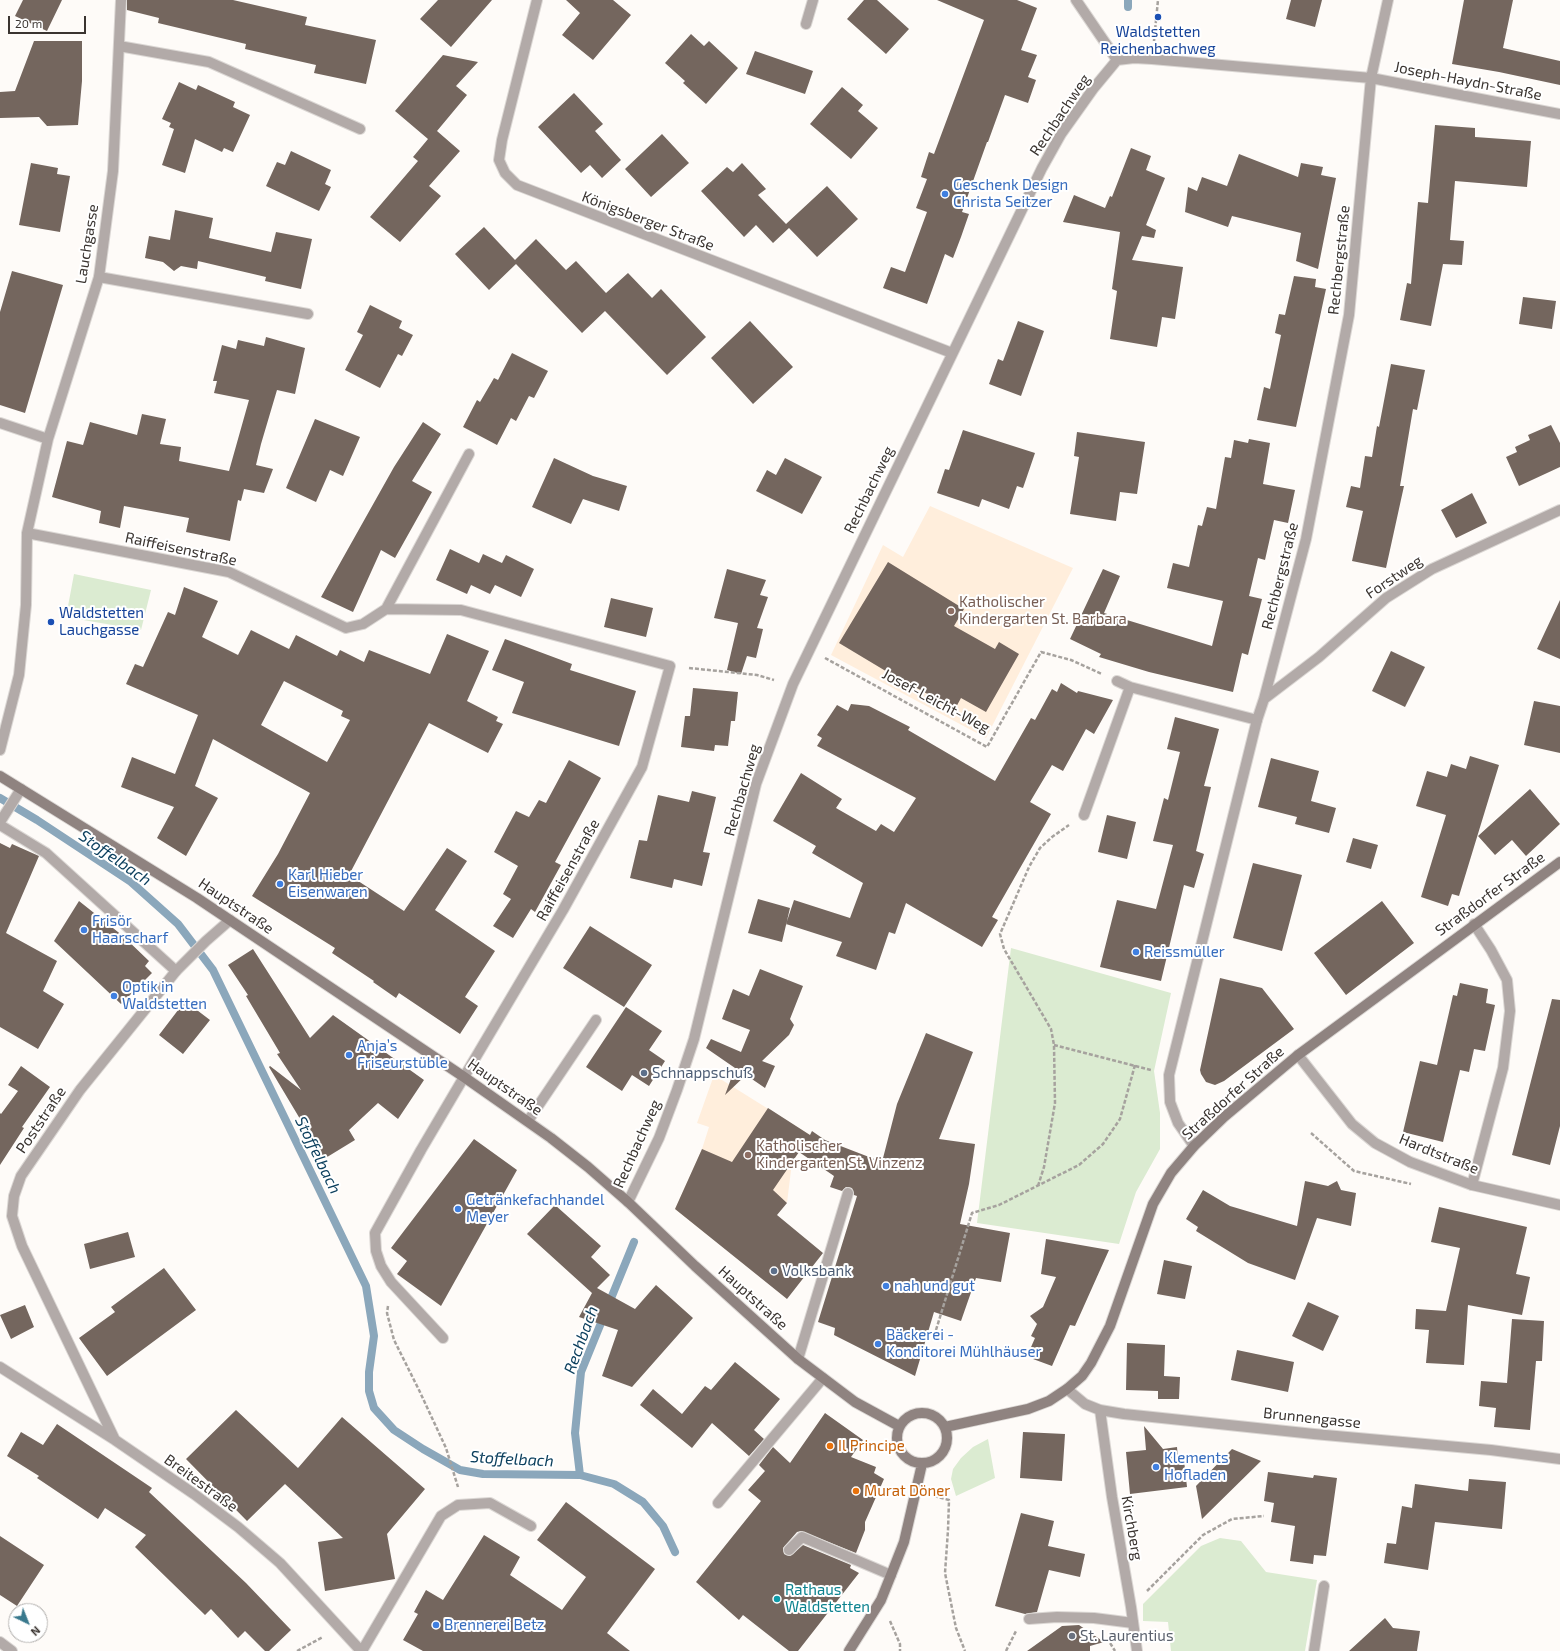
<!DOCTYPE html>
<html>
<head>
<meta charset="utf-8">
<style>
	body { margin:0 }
	#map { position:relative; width:1560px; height:1651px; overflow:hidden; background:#fefbf8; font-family:"Exo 2",sans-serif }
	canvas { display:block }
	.north { position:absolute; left:8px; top:1603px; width:40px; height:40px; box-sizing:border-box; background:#fff; border:1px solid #b0aeac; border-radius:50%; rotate:137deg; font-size:11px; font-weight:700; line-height:16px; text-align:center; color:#3a3430 }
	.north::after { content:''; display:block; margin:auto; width:14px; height:18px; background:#39798d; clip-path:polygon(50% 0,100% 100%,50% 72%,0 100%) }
	.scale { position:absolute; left:8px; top:16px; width:78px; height:18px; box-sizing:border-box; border:2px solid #3a3430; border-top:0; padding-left:5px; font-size:12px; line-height:14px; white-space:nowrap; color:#3a3430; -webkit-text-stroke:3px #fff; paint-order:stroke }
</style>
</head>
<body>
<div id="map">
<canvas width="1560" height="1651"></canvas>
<div class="north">N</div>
<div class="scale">20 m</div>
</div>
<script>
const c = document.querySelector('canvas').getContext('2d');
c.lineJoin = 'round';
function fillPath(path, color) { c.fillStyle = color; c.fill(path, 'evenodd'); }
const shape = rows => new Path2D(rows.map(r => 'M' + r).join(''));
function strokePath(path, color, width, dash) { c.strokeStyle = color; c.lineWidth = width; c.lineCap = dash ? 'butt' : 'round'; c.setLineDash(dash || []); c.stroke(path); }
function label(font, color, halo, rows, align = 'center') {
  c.font = font + ' "Exo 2",sans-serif'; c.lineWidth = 4; c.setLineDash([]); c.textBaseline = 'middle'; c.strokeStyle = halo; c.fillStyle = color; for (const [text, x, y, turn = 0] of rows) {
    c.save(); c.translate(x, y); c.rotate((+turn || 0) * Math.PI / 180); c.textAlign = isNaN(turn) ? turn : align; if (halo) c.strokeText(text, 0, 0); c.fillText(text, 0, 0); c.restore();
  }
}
fillPath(shape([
	[930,506,1073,568,986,738,831,655,883,545,903,557],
	[714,1075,810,1135,792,1162,787,1203,766,1185,709,1236,675,1209,702,1149,709,1127,697,1123]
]), '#ffeedc');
fillPath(shape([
	[74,574,151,590,141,630,66,617],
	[1011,948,1171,993,1154,1071,1160,1113,1160,1149,1136,1192,1119,1244,977,1223],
	[988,1439,995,1478,956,1496,951,1479,953,1469,961,1458,973,1447],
	[1220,1538,1241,1541,1266,1572,1317,1580,1305,1651,1171,1651,1168,1622,1143,1621,1143,1604,1201,1546]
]), '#dbebd1');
strokePath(shape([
	[1128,7,1128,0],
	[0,798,37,820,131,882,178,924,213,970,366,1286,374,1336,369,1372,369,1391,374,1408,394,1430,423,1449,460,1470,483,1474,580,1475,614,1484,643,1502,663,1526,675,1552],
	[580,1475,575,1433,581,1372,634,1242]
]), '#8ba7bb', 8);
fillPath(shape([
	[23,0,62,0,47,31,15,16],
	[127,0,233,0,307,17,305,25,376,40,366,84,314,73,316,65,245,49,246,44,158,23,159,18,127,10],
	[438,0,492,0,451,47,420,19],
	[566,0,613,0,631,15,593,60,562,35,580,13],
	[864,0,877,0,909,29,886,54,847,19],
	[937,0,1017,0,1037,8,1021,50,1037,55,1028,77,1036,80,1028,103,1005,95,988,142,987,142,962,212,969,214,961,237,953,258,945,254,927,304,883,288,891,267,905,272,927,212,916,208,927,179,921,177,929,152,934,154,984,20],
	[1291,0,1322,0,1315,27,1286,19],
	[1464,0,1513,0,1503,48,1560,61,1560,85,1499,72,1452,64],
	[691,34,704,46,709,41,738,68,706,104,683,83,685,81,665,63],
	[34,41,82,41,82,81,78,125,47,126,39,117,0,118,0,92,15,91],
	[755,51,813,71,805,94,746,74],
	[443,55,478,62,456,86,467,95,437,131,460,151,429,186,441,196,400,242,370,217,418,161,413,157,428,139,395,111],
	[179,82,196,90,198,85,235,102,233,107,250,115,233,152,224,148,222,152,195,139,185,173,162,165,174,129,169,127,171,123,162,119],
	[842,87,863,105,858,111,878,128,851,159,810,124],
	[574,93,603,124,595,131,621,160,602,178,590,165,581,173,538,127],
	[1435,125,1475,128,1475,137,1531,141,1527,187,1455,181,1450,240,1464,241,1462,265,1443,264,1431,326,1400,320,1407,283,1411,284,1418,202,1428,203],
	[662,134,689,163,651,197,625,169],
	[1131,148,1151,156,1146,170,1165,178,1146,225,1156,230,1154,238,1142,236,1132,260,1183,267,1175,319,1162,317,1157,347,1110,339,1117,291,1112,289,1120,232,1063,222,1074,195,1105,208,1110,196,1112,197],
	[291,151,331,170,325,184,331,187,319,211,266,186,277,162,285,165],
	[1239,154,1298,177,1301,163,1323,167,1321,175,1336,178,1318,269,1296,261,1301,233,1232,216,1228,227,1185,212,1188,187,1197,191,1202,177,1227,186],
	[31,163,58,168,57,174,70,176,60,232,19,225],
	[742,163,766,189,758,195,786,224,827,186,858,219,817,257,789,228,773,243,756,225,744,237,701,191,727,167,733,172],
	[175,210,213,218,209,238,271,252,276,232,312,239,301,289,265,281,266,277,198,261,197,269,181,266,174,271,163,262,145,258,149,236,170,240],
	[484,227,515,260,536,239,566,270,576,261,606,293,628,273,652,298,661,289,706,337,667,375,605,311,582,333,516,264,489,290,455,254],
	[12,271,63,285,25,413,0,405,0,312],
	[1294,276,1316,279,1315,287,1326,289,1296,427,1257,420,1264,387,1270,389,1281,335,1275,333,1279,314,1285,315],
	[1523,297,1556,301,1552,329,1519,324],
	[370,305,402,321,399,328,413,335,402,356,398,354,380,388,345,370,363,335,357,332],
	[750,321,793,367,753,404,711,358],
	[1018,321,1044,331,1021,396,989,384,998,359,1003,361],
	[266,337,305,348,295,394,277,390,261,444,256,465,273,469,264,493,244,489,241,501,238,500,230,541,186,532,189,518,124,506,120,528,99,523,101,511,52,497,67,441,83,445,90,422,137,435,142,414,166,419,160,444,181,447,179,461,229,471,249,400,214,393,217,381,213,381,222,345,236,349,238,340,264,346],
	[512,353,548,371,534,398,529,396,516,421,511,418,497,445,463,427,477,400,480,402,494,378,498,380],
	[1391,364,1425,370,1417,410,1413,409,1400,486,1404,486,1386,568,1352,561,1363,511,1346,507,1351,486,1360,488,1365,456,1372,457,1377,426,1379,427],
	[315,419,360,437,343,476,330,470,316,502,286,488],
	[423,422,441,434,412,481,432,492,395,558,381,550,353,612,321,597,394,467],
	[1551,425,1560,443,1560,467,1519,486,1506,457,1517,452,1515,447,1530,440,1528,435],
	[963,430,1035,453,1023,488,1017,486,1009,509,982,499,979,507,937,493,945,469,949,470],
	[1077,432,1145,442,1137,494,1120,492,1116,521,1070,514,1079,457,1074,456],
	[1249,439,1270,443,1263,484,1295,490,1288,523,1274,520,1265,560,1258,558,1249,596,1262,599,1248,655,1242,653,1233,692,1149,672,1099,657,1101,654,1070,639,1103,569,1120,576,1104,613,1212,646,1223,601,1167,588,1173,563,1189,567,1198,525,1202,526,1207,507,1216,509,1225,457,1231,458,1234,440,1248,443],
	[554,458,593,476,627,486,619,511,583,499,571,524,532,507],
	[785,458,822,477,802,514,756,491,767,470,776,475],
	[1472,493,1487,523,1456,538,1441,510],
	[450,549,479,563,483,554,502,563,506,555,534,569,521,597,495,585,490,594,471,585,467,594,436,580],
	[888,562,964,609,954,626,995,649,999,642,1019,654,986,712,961,698,955,709,884,670,839,643],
	[727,569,766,580,760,595,768,597,757,628,763,629,756,658,747,656,741,674,727,670,738,623,714,618],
	[184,587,218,601,202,637,238,655,251,630,289,649,296,635,337,656,340,650,364,662,369,650,430,674,447,634,489,651,467,701,498,717,496,721,503,724,488,753,429,723,349,875,404,911,447,848,467,861,435,910,495,951,465,997,478,1006,460,1034,399,993,396,998,373,982,374,981,332,953,335,948,252,896,278,854,310,793,213,739,195,786,218,798,186,856,157,838,174,807,121,787,132,757,175,774,198,715,126,684,135,664,143,667,168,612,175,615],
	[284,681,343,711,341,716,350,720,327,762,261,725],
	[611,598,653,608,646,637,604,627],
	[1560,600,1560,659,1537,649],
	[505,639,572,664,570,670,636,691,619,746,512,713,524,682,492,670],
	[1391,651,1425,667,1405,707,1372,691],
	[1061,683,1077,693,1078,691,1113,700,1094,734,1086,729,1063,771,1052,765,1030,802,1051,814,992,917,998,920,982,947,906,903,895,934,889,932,876,970,836,956,842,942,786,924,794,900,850,918,863,883,812,853,816,846,773,821,801,773,842,799,836,808,876,831,881,824,894,832,916,798,817,746,822,738,817,735,837,705,848,711,851,704,869,706,910,727,908,730,995,781,1031,718,1035,720,1052,689,1057,692],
	[693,688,738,692,735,721,731,721,728,746,715,745,714,751,681,747,685,716,690,716],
	[1534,701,1560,706,1560,753,1524,745],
	[1175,717,1219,729,1204,786,1211,787,1196,851,1204,854,1194,888,1184,885,1161,981,1100,967,1117,900,1156,909,1173,845,1153,841,1164,798,1168,800,1180,752,1167,749],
	[1470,756,1499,765,1459,896,1452,894,1448,906,1421,897,1446,815,1416,806,1427,771,1447,777,1451,764,1466,769],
	[1271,758,1319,771,1311,801,1336,808,1329,833,1295,824,1297,817,1258,807],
	[569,760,601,778,555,862,561,865,535,912,531,909,513,938,493,926,511,899,503,894,518,866,494,852,516,811,529,817,539,800,546,803],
	[1530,789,1560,824,1526,856,1512,840,1495,855,1478,836],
	[692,791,716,797,703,852,710,853,702,886,674,879,672,888,630,878,639,840,647,841,658,795,689,802],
	[1107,815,1136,822,1127,859,1098,852],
	[1353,838,1378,845,1371,869,1346,862],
	[0,843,10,848,12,844,39,856,6,933,57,961,43,991,64,1004,38,1049,0,1027],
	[1253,863,1302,875,1282,951,1233,938],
	[758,899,790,908,782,942,748,933],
	[79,901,123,936,149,961,145,966,152,973,121,1004,54,941],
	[1382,901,1414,943,1346,995,1314,953],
	[590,926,652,965,624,1007,563,968],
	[253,949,310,1038,333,1015,424,1080,398,1119,378,1103,349,1130,355,1140,319,1162,315,1144,269,1067,270,1066,301,1090,277,1054,280,1053,246,996,248,995,228,965],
	[760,969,803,986,790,1019,794,1025,789,1035,762,1061,775,1066,765,1088,746,1075,725,1095,735,1068,706,1048,711,1039,741,1052,750,1030,722,1019,733,989,749,996],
	[1220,978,1262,988,1294,1029,1224,1081,1215,1085,1206,1082,1201,1074,1200,1070],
	[1460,983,1488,989,1486,1003,1495,1005,1485,1051,1474,1049,1469,1072,1460,1070,1443,1142,1403,1132,1420,1061,1437,1065,1453,995,1457,996],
	[1552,999,1560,1000,1560,1126,1550,1165,1512,1155],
	[185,1001,210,1020,183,1054,159,1035],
	[626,1007,662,1031,649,1050,665,1061,649,1086,632,1075,622,1091,586,1067],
	[926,1033,973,1052,939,1139,975,1144,969,1184,960,1224,1010,1233,1001,1282,976,1278,961,1321,934,1312,915,1376,834,1335,835,1328,818,1322,857,1196,854,1195,852,1188,846,1187,842,1191,830,1187,834,1176,799,1152,773,1190,787,1203,777,1215,823,1253,787,1299,675,1209,702,1149,732,1162,768,1108,810,1135,812,1131,825,1140,882,1162,897,1104],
	[21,1066,50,1087,22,1127,24,1128,0,1165,0,1113,1,1114,18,1091,8,1085],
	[474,1139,517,1170,441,1306,397,1274,407,1261,391,1248],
	[1305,1181,1328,1186,1337,1181,1341,1190,1356,1193,1351,1226,1317,1218,1295,1280,1248,1263,1196,1231,1198,1227,1186,1219,1203,1190,1230,1206,1297,1226],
	[555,1205,601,1246,591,1257,610,1275,597,1288,635,1309,656,1285,693,1318,632,1387,602,1376,618,1330,579,1317,592,1293,527,1234],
	[1439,1207,1527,1227,1516,1274,1530,1277,1522,1315,1468,1305,1464,1365,1426,1363,1429,1330,1415,1329,1416,1309,1446,1311,1460,1248,1431,1242],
	[128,1232,135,1257,90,1269,84,1244],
	[1046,1239,1109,1250,1075,1326,1070,1325,1052,1366,1033,1359,1034,1357,1028,1354,1035,1338,1031,1336,1037,1324,1030,1316,1043,1307,1056,1277,1041,1274],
	[1164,1260,1192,1266,1185,1299,1157,1294],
	[164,1268,196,1310,107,1376,79,1338,115,1312,111,1307],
	[1308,1302,1339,1316,1323,1351,1292,1336],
	[25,1305,34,1327,11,1339,0,1315],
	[1512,1319,1544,1321,1542,1361,1536,1361,1530,1430,1494,1427,1496,1408,1479,1406,1481,1381,1507,1383],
	[1127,1343,1165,1345,1164,1376,1180,1377,1179,1399,1158,1399,1158,1391,1126,1390],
	[1237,1350,1294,1362,1288,1392,1231,1380],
	[735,1362,780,1399,754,1430,764,1439,749,1456,712,1423,692,1448,640,1405,653,1389,682,1414,705,1386,711,1390],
	[236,1410,298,1468,342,1417,425,1489,387,1534,395,1579,325,1591,318,1542,343,1538,285,1484,247,1521,186,1459],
	[825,1413,863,1440,851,1457,876,1467,874,1473,884,1479,865,1522,865,1530,856,1553,801,1531,797,1532,783,1548,784,1554,790,1556,803,1545,851,1565,850,1568,859,1573,798,1651,789,1651,743,1615,739,1620,696,1582,761,1501,748,1490,765,1471,759,1465,773,1447,790,1463],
	[57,1424,152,1488,149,1492,246,1583,291,1630,269,1651,265,1651,245,1631,238,1638,211,1609,205,1615,135,1547,146,1535,105,1508,98,1519,37,1478,39,1476,7,1456,21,1432,43,1445],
	[1144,1426,1163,1449,1177,1447,1178,1460,1184,1460,1187,1487,1130,1494,1126,1452,1146,1450],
	[1023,1432,1065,1434,1062,1481,1020,1478],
	[1232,1449,1261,1461,1202,1519,1196,1486],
	[1268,1472,1313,1478,1314,1475,1337,1478,1326,1556,1314,1555,1313,1564,1290,1561,1295,1526,1271,1522,1274,1503,1264,1501],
	[1469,1479,1506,1482,1502,1529,1435,1522,1428,1570,1384,1563,1387,1543,1396,1544,1402,1506,1412,1508,1415,1484,1468,1491],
	[566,1502,655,1569,607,1633,630,1651,423,1651,403,1640,418,1614,414,1612,426,1590,443,1600,484,1535,520,1557,510,1575,562,1610,586,1577,537,1540],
	[1021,1513,1054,1521,1048,1546,1085,1554,1080,1577,1049,1570,1037,1612,1025,1614,995,1606],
	[0,1536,44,1565,17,1606,0,1595],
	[1385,1618,1393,1628,1420,1631,1417,1651,1349,1651],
	[1079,1625,1104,1642,1090,1646,1090,1651,1027,1651,1062,1626]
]), '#74665e');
const lane = shape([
	[119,46,209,62,360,129],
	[99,277,308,314],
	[1117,681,1130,687,1257,720],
	[1084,815,1130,687],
	[0,822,21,789],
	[0,825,46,853,176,971],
	[528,1121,596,1020],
	[1472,1185,1503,1068,1510,1011,1507,980,1491,950,1474,924],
	[443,1338,391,1282,381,1266,376,1251,375,1233,421,1150,464,1077],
	[798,1359,848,1193],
	[718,1503,823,1378],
	[789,1550,802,1537,891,1575],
	[1029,1619,1057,1617,1094,1618,1133,1623],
	[1314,1651,1324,1586]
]);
const street = shape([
	[537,0,502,140,499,160,505,173,517,185,952,353],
	[1076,0,1117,60],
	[806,24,813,0],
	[0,423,48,439],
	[27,533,229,572,346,628,363,624,386,609,461,610,670,666,642,767,563,910,464,1077],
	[386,609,469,454],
	[1264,699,1319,657,1386,598,1432,569,1560,510],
	[0,750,19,675,26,605,27,533,48,439,99,277,113,171,121,0],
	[1298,1055,1352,1124,1375,1143,1410,1162,1472,1185,1560,1205],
	[1194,1146,1178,1123,1170,1102,1169,1075,1257,720,1264,699,1306,539,1349,315,1371,78,1388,0],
	[628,1202,659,1138,677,1090,694,1039,756,784,793,684,1042,168,1061,134,1093,89,1117,60,1134,58,1152,59,1371,78,1560,114],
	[0,1367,115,1440,194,1494,238,1527,280,1563,361,1651],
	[1067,1389,1085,1404,1100,1410,1124,1414,1314,1434,1491,1450,1560,1459],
	[1100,1410,1112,1497,1131,1607,1137,1651],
	[115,1440,22,1246,12,1216,14,1196,21,1176,80,1090,176,971,206,941,230,920],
	[0,1642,12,1651],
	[362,1651,441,1516,458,1505,490,1503,531,1526]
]);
const secondary = shape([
	[0,776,197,898,464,1077,551,1138,588,1167,628,1202,695,1266,798,1359,855,1402,899,1426],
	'897 1438a25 25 0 1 1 50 0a25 25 0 1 1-50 0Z',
	[945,1427,1028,1409,1049,1401,1067,1389,1082,1376,1091,1363,1110,1326,1153,1204,1171,1173,1194,1146,1224,1117,1298,1055,1560,862],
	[849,1651,881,1600,891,1575,904,1542,922,1464]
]);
strokePath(lane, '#dbd7d4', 12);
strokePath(street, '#dbd7d4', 12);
strokePath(secondary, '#dbd7d4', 12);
strokePath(shape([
	[1154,41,1158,0],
	[825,658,987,747,1041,652,1071,660,1102,674],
	[689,668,757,675,774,680],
	[1054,1045,1151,1070],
	[1311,1133,1354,1171,1411,1184],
	[1038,1186,1044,1167,1055,1103,1054,1045,1051,1029,1004,949,1000,934,1029,867,1040,848,1052,837,1069,825],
	[388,1306,387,1313,394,1340,419,1390,446,1448,458,1487],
	[936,1330,972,1213,999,1205,1079,1165,1103,1144,1120,1119,1135,1065],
	[934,1496,949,1500,948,1530,945,1573,956,1628,965,1651],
	[1147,1591,1203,1535,1232,1519,1264,1516],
	[890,1621,900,1644,900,1651],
	[1107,1638,1115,1651],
	[297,1651,323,1637],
	[1006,1651,1016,1631]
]), '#a6a29e', 2.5, [4, 2]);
strokePath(lane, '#b2aaa8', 10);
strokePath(street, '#b2aaa8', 10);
strokePath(secondary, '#8f8380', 10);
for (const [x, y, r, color] of [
	[1158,17,4,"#1a4fb4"],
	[945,194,4,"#3f7fe0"],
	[951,611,4,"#8d6e63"],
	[51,622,4,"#1a4fb4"],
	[280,884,4,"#3f7fe0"],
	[84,930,4,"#3f7fe0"],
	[1136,952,4,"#3f7fe0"],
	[114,996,4,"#3f7fe0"],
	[349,1055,4,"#3f7fe0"],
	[644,1073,4,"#5c6f8a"],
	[748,1155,4,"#8d6e63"],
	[458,1209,4,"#3f7fe0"],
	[774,1271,4,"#5c6f8a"],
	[886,1286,4,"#3f7fe0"],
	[878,1344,4,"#3f7fe0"],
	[830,1446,4,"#e8710a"],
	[1156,1467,4,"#3f7fe0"],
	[856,1491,4,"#e8710a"],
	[777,1599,4,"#0f9aa8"],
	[436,1625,4,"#3f7fe0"],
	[1072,1636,4,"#6b7280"]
]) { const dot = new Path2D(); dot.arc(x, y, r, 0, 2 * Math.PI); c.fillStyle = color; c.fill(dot); strokePath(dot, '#fff', 1.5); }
label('15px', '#164399', '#fff', [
	["Waldstetten",1158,32],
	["Reichenbachweg",1158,49],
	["Waldstetten",59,613,"left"],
	["Lauchgasse",59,630,"left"]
]);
label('15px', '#3a3430', '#fff', [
	["Joseph-Haydn-Straße",1468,81,11],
	["Rechbachweg",1060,115,-56],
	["Königsberger Straße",648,221,21],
	["Lauchgasse",87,244,-81],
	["Rechbergstraße",1339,260,-84],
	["Rechbachweg",869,490,-64],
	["Raiffeisenstraße",181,549,12],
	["Rechbergstraße",1280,576,-76],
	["Forstweg",1394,577,-34],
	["Josef-Leicht-Weg",936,701,28],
	["Rechbachweg",742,790,-74],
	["Raiffeisenstraße",568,870,-61],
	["Straßdorfer Straße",1490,894,-36],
	["Hauptstraße",236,906,34],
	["Hauptstraße",505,1087,35],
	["Straßdorfer Straße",1233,1093,-42],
	["Poststraße",41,1120,-56],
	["Rechbachweg",637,1144,-66],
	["Hardtstraße",1439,1154,22],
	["Hauptstraße",753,1298,42],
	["Brunnengasse",1312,1418,6],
	["Breitestraße",201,1483,36],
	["Kirchberg",1132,1528,80]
]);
label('15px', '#366cbe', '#fff', [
	["Geschenk Design",953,185],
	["Christa Seitzer",953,202],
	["Karl Hieber",288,875],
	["Eisenwaren",288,892],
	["Frisör",92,921],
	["Haarscharf",92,938],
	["Reissmüller",1144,952],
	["Optik in",122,987],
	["Waldstetten",122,1004],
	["Anja’s",357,1046],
	["Friseurstüble",357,1063],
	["Getränkefachhandel",466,1200],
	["Meyer",466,1217],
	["nah und gut",894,1286],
	["Bäckerei -",886,1335],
	["Konditorei Mühlhäuser",886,1352],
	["Klements",1164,1458],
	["Hofladen",1164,1475],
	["Brennerei Betz",444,1625]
], 'left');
label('15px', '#785e54', '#fff', [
	["Katholischer",959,602],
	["Kindergarten St. Barbara",959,619],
	["Katholischer",756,1146],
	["Kindergarten St. Vinzenz",756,1163]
], 'left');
label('15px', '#4e5e75', '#fff', [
	["Schnappschuß",652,1073],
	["Volksbank",782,1271]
], 'left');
label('15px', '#c56008', '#fff', [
	["Il Principe",838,1446],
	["Murat Döner",864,1491]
], 'left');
label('15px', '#0d838f', '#fff', [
	["Rathaus",785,1590],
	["Waldstetten",785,1607]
], 'left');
label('15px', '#5b616d', '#fff', [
	["St. Laurentius",1080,1636]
], 'left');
label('italic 16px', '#0d405e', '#fff', [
	["Stoffelbach",115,858,35],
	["Stoffelbach",318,1155,64],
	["Rechbach",581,1340,-70],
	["Stoffelbach",512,1459,3]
]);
</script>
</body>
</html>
